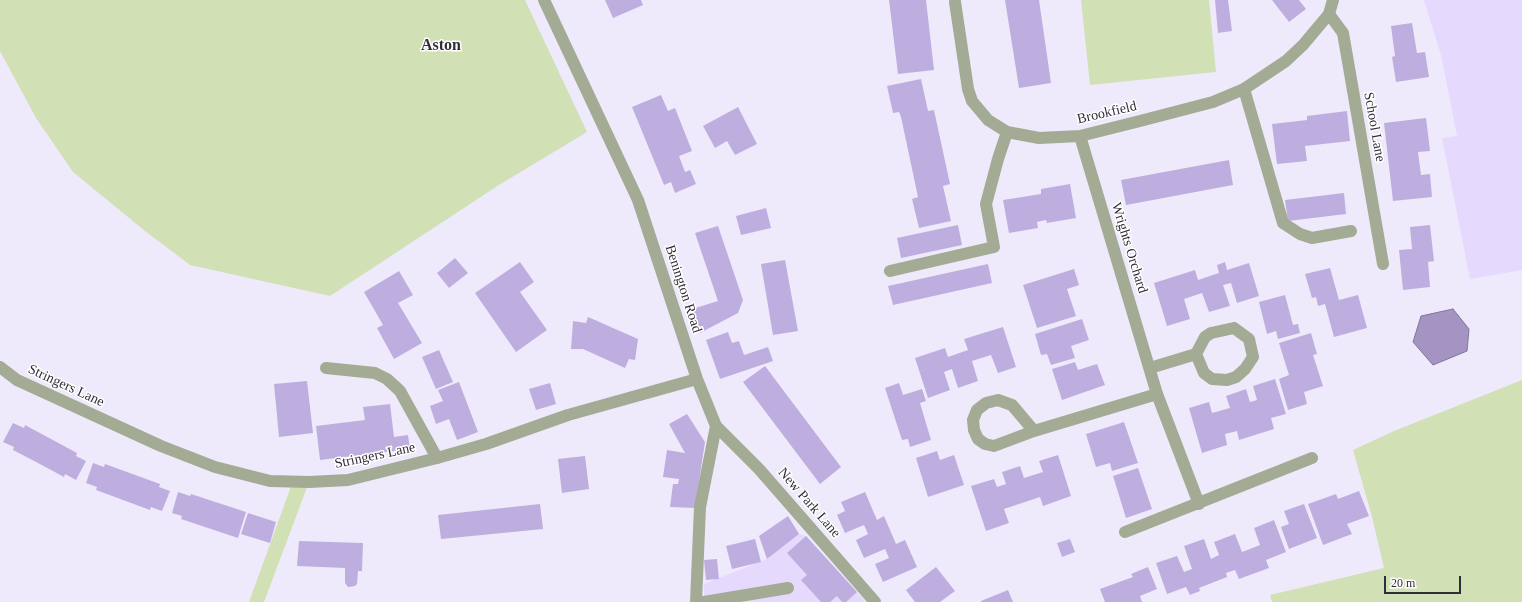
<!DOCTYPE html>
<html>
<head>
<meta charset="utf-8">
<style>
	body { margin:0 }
	#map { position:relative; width:1522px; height:602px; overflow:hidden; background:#efeafb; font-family:Georgia,serif }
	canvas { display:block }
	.scale { position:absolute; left:1384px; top:576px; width:77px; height:18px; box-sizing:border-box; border:2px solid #322e39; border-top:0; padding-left:5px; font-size:12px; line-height:14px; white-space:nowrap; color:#322e39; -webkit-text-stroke:3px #fff; paint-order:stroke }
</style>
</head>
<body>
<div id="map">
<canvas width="1522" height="602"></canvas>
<div class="scale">20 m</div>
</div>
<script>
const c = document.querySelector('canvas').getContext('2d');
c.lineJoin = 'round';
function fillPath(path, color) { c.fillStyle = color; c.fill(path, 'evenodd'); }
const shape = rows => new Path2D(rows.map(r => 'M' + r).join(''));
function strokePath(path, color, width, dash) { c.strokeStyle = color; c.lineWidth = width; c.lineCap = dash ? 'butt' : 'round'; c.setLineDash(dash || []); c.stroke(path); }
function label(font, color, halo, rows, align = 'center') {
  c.font = font + ' Georgia,serif'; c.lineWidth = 3; c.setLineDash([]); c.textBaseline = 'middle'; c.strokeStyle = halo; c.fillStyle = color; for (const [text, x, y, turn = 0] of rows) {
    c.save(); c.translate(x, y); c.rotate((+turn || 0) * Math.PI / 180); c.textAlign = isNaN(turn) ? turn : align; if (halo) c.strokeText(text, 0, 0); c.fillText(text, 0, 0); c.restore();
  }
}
fillPath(shape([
	[1424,0,1522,0,1522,270,1470,279,1442,138,1457,136,1441,55],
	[799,534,806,536,866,602,704,602,704,584,767,559]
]), '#e5d9fd');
fillPath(shape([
	[0,0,525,0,587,132,499,185,330,296,190,265,145,231,73,172,36,118,0,51],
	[1081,0,1209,0,1216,72,1090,85],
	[1522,380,1522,602,1272,602,1270,595,1384,568,1372,517,1353,450,1394,431],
	[293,481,309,482,264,602,249,602]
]), '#d1e0b5');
const water = shape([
	[1453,309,1469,329,1467,351,1433,365,1413,342,1421,316,1453,309]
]);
fillPath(water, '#a493c3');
strokePath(water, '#82759a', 1);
fillPath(shape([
	[605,0,641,0,643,5,613,18],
	[889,0,926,0,934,70,898,74],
	[1005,0,1039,0,1051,83,1019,88],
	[1215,0,1228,0,1232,31,1218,33],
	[1272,0,1299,0,1306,9,1289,22],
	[1412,23,1417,53,1425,52,1429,77,1396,82,1392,57,1395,56,1391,26],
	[921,79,928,111,934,110,950,184,943,186,951,221,919,228,912,199,918,197,901,117,899,112,893,113,887,86],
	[661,95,668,111,675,108,692,151,679,156,685,172,690,170,696,184,675,193,671,182,664,185,632,107],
	[738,107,757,144,735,155,727,141,715,148,703,126],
	[1347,111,1350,141,1305,146,1307,161,1277,164,1272,124,1307,120,1307,116],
	[1426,118,1430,151,1418,152,1421,175,1430,174,1432,197,1393,201,1384,123],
	[1229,160,1233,185,1126,205,1121,180],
	[1070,184,1076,218,1047,223,1046,220,1037,222,1038,228,1009,233,1003,200,1041,194,1041,189],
	[1344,193,1346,214,1288,221,1285,200],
	[766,208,771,228,741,235,736,216],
	[958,225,962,245,901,258,897,238],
	[1430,225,1434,261,1428,262,1430,287,1403,290,1399,250,1412,249,1410,227],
	[718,226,743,300,738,313,700,333,692,309,718,301,695,233],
	[455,258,468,273,449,288,437,273],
	[785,260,798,331,773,335,761,264],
	[520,262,534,282,520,292,547,330,516,352,475,293],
	[1225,262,1227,270,1249,263,1259,296,1237,303,1231,283,1223,285,1230,306,1209,312,1202,293,1184,299,1190,319,1167,326,1154,283,1195,270,1198,280,1219,273,1217,265],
	[988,264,992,283,893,305,888,286],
	[1330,268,1339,300,1358,295,1367,328,1334,337,1325,304,1318,306,1316,297,1312,298,1305,274],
	[1074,269,1079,285,1067,289,1076,316,1037,328,1023,285],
	[399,271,413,295,398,303,422,343,394,359,377,328,383,325,364,292],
	[1285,295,1293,325,1298,324,1300,333,1278,339,1276,331,1267,334,1259,302],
	[588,317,638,339,635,360,629,359,625,368,583,349,571,349,573,321,586,323],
	[1082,319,1089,340,1071,346,1075,358,1051,365,1047,354,1041,355,1035,334],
	[1003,327,1016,367,998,373,991,355,972,361,978,381,958,388,952,369,944,372,950,390,928,398,915,358,945,348,948,357,968,350,964,339],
	[728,332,732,343,739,341,744,355,768,347,773,361,720,379,706,340],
	[1311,333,1317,354,1313,355,1323,386,1304,392,1307,404,1288,410,1279,379,1289,375,1279,343],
	[439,350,453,382,436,389,422,357],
	[1075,362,1078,370,1097,364,1105,385,1062,400,1052,369],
	[765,366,841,467,820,484,743,382],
	[1275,379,1286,414,1271,418,1274,429,1239,440,1237,431,1225,434,1227,445,1202,453,1189,408,1209,402,1212,413,1230,408,1226,396,1246,389,1250,402,1257,400,1253,386],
	[307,381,313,433,279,437,274,384],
	[459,382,478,432,457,440,449,419,436,424,430,406,443,401,438,390],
	[550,383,556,404,536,410,529,389],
	[899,383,903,395,922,389,926,401,920,403,931,440,910,447,908,439,902,440,885,388],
	[390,404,394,437,408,435,410,449,320,460,316,426,365,420,363,407],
	[687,414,705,442,695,508,670,507,673,484,678,484,679,479,663,477,667,450,685,453,669,424],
	[1124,422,1138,463,1112,471,1110,463,1096,467,1086,434],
	[13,423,24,428,25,425,77,453,76,456,86,461,76,480,65,474,64,477,38,463,13,450,14,447,3,442],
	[937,451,940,460,954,455,964,485,928,497,916,458],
	[1058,455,1071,496,1043,506,1040,497,1004,509,1009,523,986,531,971,486,994,479,997,487,1006,484,1002,472,1020,466,1024,478,1043,472,1039,461],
	[585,456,589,489,562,493,558,459],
	[93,463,104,467,105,464,160,484,159,487,170,491,162,511,151,507,150,510,96,490,97,487,86,483],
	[1138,468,1152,509,1126,518,1113,476],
	[1359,491,1369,516,1347,524,1352,534,1323,545,1308,504,1336,494,1338,499],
	[178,492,190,496,191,494,246,512,238,538,181,519,182,516,172,513],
	[865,492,877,520,884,516,896,544,905,540,917,567,883,582,875,564,889,558,885,549,864,558,856,540,868,534,864,525,845,533,837,515,845,511,841,502],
	[540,504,543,529,441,539,438,515],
	[1304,504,1317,538,1289,549,1281,527,1289,524,1284,511],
	[248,513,276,522,270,543,241,534],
	[788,516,799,534,767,559,759,536],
	[1274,520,1286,552,1266,560,1269,568,1239,579,1235,570,1226,573,1227,577,1199,588,1200,591,1190,595,1186,587,1167,594,1156,563,1177,556,1184,572,1192,569,1184,546,1204,539,1211,559,1219,555,1214,542,1235,534,1242,552,1250,549,1260,545,1254,528],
	[806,536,857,592,846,602,842,602,837,596,830,602,821,602,801,580,807,575,787,553],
	[755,539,761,562,732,569,726,546],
	[1070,539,1075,552,1062,557,1057,543],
	[299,541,363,543,362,571,358,571,357,584,355,586,348,587,345,583,345,568,297,566],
	[717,559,719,579,706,580,704,560],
	[936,567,955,591,940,602,915,602,906,590],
	[1148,567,1157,589,1140,596,1142,602,1105,602,1100,589,1133,577,1131,574],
	[1008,590,1013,602,981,602,981,601]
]), '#beaedf');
strokePath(shape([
	[1244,89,1283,223,1300,234,1312,238,1351,231],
	[890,271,994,247,986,204,998,159,1007,132],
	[1234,328,1249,339,1253,357,1245,369,1236,377,1227,380,1212,379,1204,373,1196,354,1205,337,1211,333,1234,328],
	[326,368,375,373,387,379,400,391,437,458],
	[1150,368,1196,354],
	[1034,431,1012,405,998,400,986,403,977,410,973,420,974,430,978,439,985,444,994,446,1034,431,1157,394],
	[704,602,788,588]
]), '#a3ab95', 12);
strokePath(shape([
	[544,0,638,200,697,379,716,426,700,507,696,602],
	[1333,0,1329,14,1343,33,1383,264],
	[955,2,968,89,972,101,988,120,1007,132,1039,138,1080,136,1140,121,1213,102,1244,89,1286,61,1303,45,1329,14],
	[1080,136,1157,394,1199,504],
	[0,367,17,380,161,446,215,467,270,481,309,482,348,480,437,458,486,444,568,415,697,379],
	[716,426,759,469,875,602],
	[1125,532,1312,458]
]), '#a3ab95', 12);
label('14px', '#322e39', '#fff', [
	["Brookfield",1107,113,-13],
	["School Lane",1374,127,80],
	["Wrights Orchard",1129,248,73],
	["Benington Road",683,289,72],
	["Stringers Lane",66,386,25],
	["Stringers Lane",375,456,-12],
	["New Park Lane",809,503,49]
]);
label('bold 16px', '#322e39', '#fff', [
	["Aston",441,46]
]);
</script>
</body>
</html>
